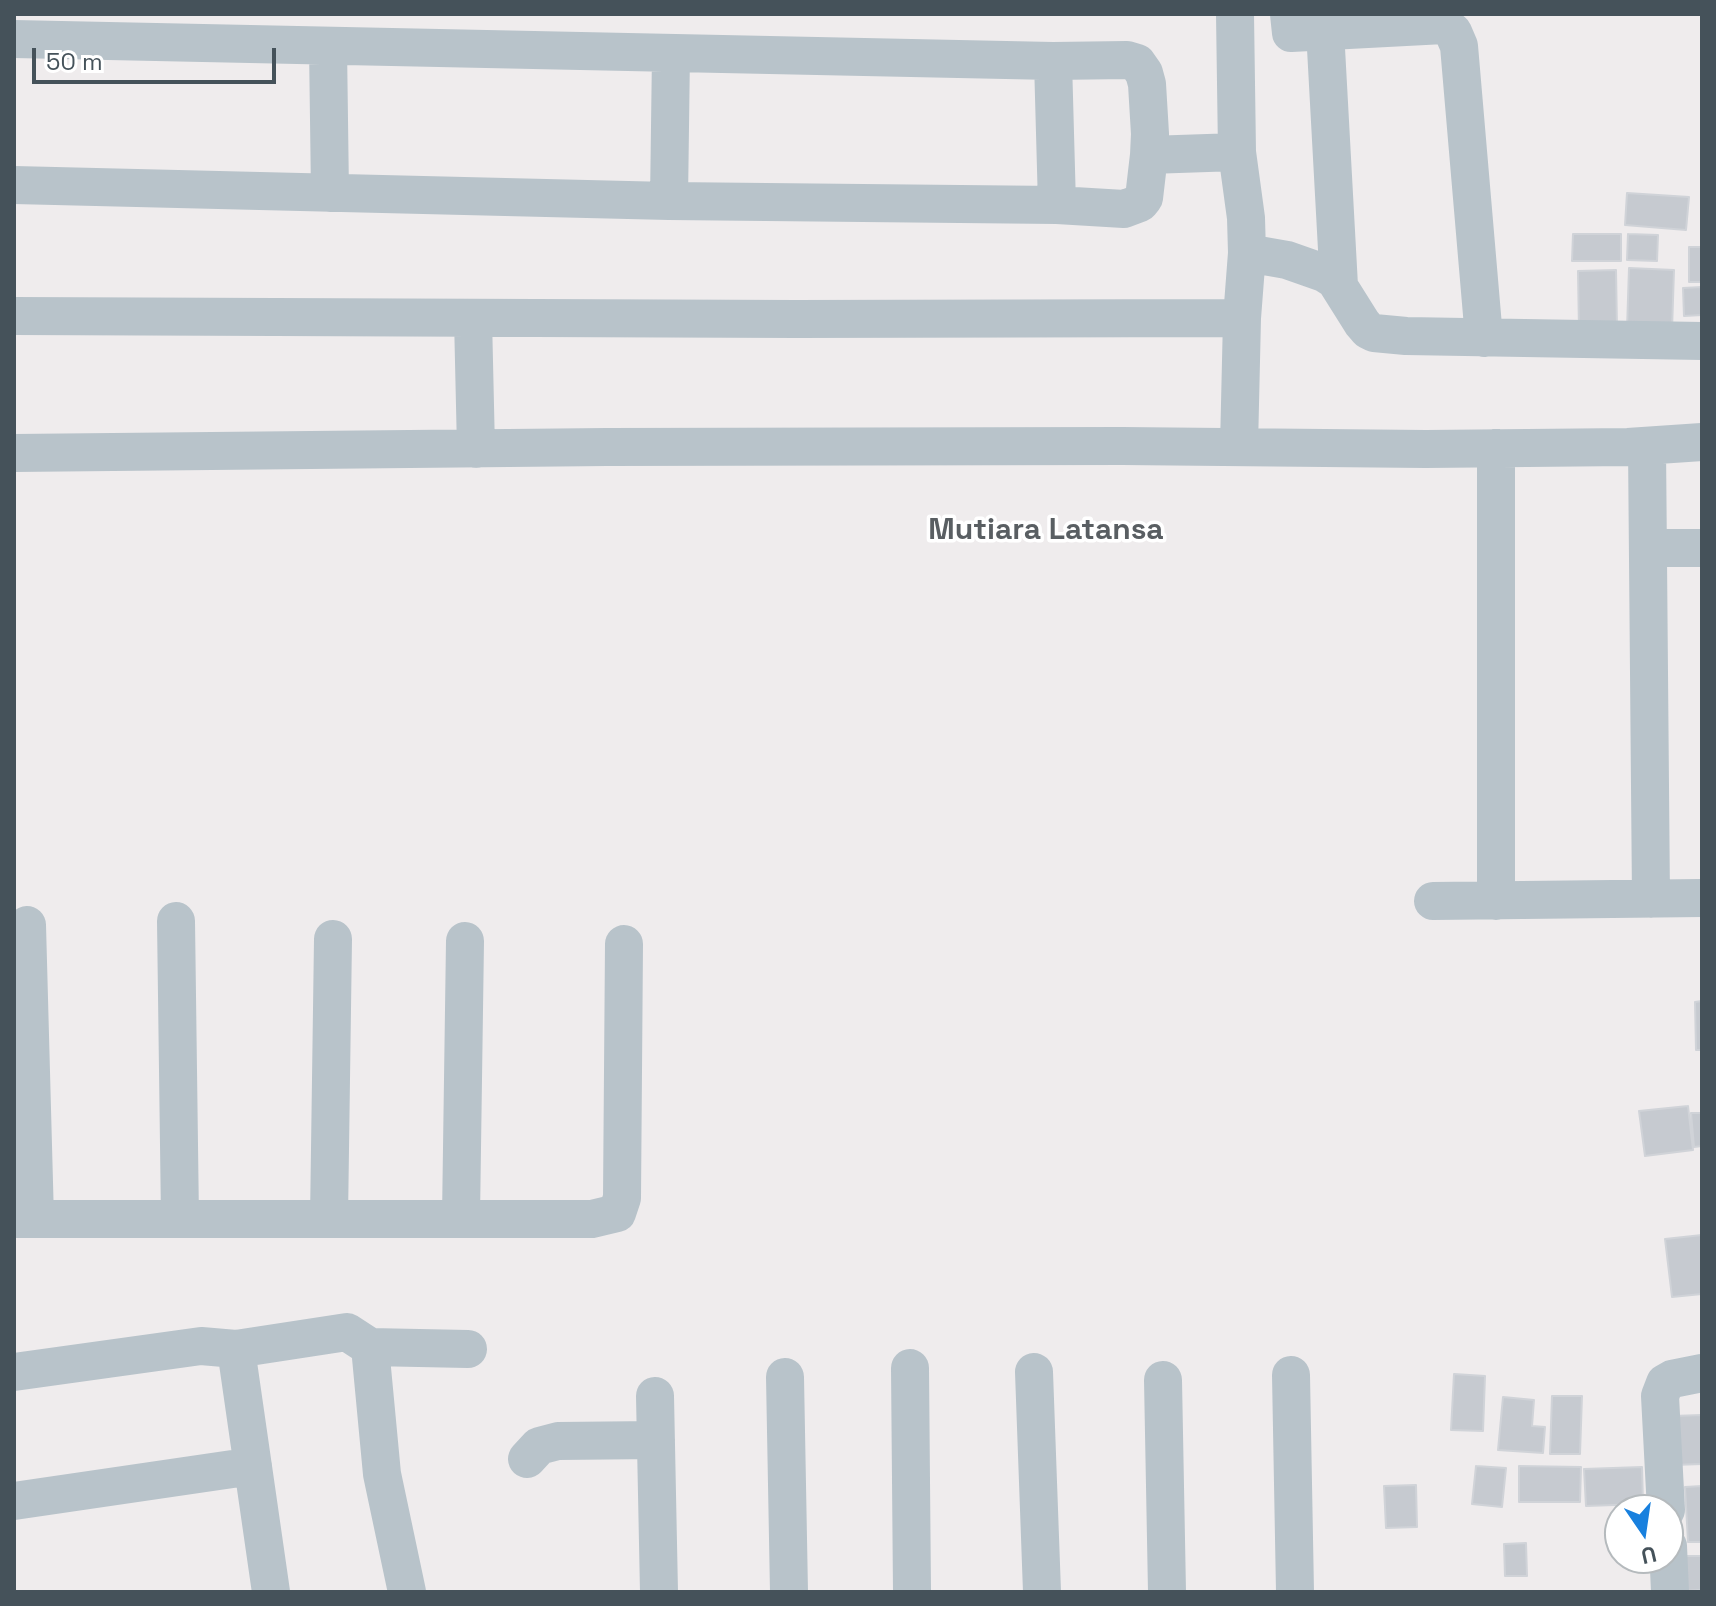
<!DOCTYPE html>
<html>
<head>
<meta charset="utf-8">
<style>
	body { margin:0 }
	#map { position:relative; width:1716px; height:1606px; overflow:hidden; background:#efeced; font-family:"Space Grotesk",sans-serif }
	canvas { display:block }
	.frame { position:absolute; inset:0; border:16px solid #45525a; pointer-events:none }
	.north { position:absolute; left:1604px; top:1494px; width:80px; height:80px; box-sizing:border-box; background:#fff; border:2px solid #b5babd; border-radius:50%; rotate:167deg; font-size:22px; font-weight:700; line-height:32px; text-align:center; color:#45525a }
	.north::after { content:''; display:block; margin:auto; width:28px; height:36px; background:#1880de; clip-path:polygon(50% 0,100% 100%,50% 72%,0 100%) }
	.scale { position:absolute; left:32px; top:48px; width:244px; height:36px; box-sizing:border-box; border:4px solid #45525a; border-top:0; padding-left:10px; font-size:24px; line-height:28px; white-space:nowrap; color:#45525a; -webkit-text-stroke:6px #fff; paint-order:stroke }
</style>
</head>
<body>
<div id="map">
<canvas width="1716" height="1606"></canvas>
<div class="frame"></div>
<div class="north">U</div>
<div class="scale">50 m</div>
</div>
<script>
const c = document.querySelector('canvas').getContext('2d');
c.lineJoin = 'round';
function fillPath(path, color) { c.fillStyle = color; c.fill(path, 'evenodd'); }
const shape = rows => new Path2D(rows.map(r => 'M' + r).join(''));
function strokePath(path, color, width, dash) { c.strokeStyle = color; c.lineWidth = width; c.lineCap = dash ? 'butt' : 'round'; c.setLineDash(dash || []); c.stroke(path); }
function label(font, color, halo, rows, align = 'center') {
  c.font = font + ' "Space Grotesk",sans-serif'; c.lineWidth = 7; c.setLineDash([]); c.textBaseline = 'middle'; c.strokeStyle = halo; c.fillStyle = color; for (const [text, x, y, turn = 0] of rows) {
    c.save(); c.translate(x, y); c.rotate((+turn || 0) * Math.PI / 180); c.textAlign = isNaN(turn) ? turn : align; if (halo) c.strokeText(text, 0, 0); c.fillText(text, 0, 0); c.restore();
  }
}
const building = shape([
	[1627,193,1689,197,1686,230,1625,225,1627,193],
	[1573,234,1621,234,1621,261,1572,261,1573,234],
	[1628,234,1658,235,1657,261,1627,260,1628,234],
	[1689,247,1702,247,1702,282,1689,282,1689,247],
	[1629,268,1674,270,1672,330,1627,329,1629,268],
	[1616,270,1617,329,1579,331,1578,271,1616,270],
	[1702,287,1702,315,1684,316,1683,288,1702,287],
	[1702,1001,1702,1050,1696,1050,1695,1002,1702,1001],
	[1688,1106,1693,1150,1645,1156,1639,1111,1688,1106],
	[1691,1113,1702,1113,1702,1146,1694,1147,1691,1113],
	[1702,1235,1702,1294,1672,1297,1665,1239,1702,1235],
	[1454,1374,1485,1376,1483,1431,1451,1430,1454,1374],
	[1552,1396,1582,1396,1580,1454,1550,1454,1552,1396],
	[1503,1397,1534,1400,1532,1426,1545,1427,1543,1453,1498,1450,1503,1397],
	[1702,1415,1702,1464,1673,1465,1673,1416,1702,1415],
	[1476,1466,1506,1468,1502,1507,1472,1504,1476,1466],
	[1519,1466,1581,1467,1580,1502,1519,1502,1519,1466],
	[1642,1467,1643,1504,1586,1506,1584,1469,1642,1467],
	[1416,1485,1417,1527,1386,1528,1384,1486,1416,1485],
	[1702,1486,1702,1542,1688,1542,1685,1487,1702,1486],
	[1526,1543,1527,1576,1505,1576,1504,1544,1526,1543],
	[1682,1556,1702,1556,1702,1590,1683,1591,1682,1556]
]);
fillPath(building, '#c6cad0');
strokePath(building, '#d0d3d8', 2);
strokePath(shape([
	[1235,14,1237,152,1246,218,1247,253,1242,318,1239,447],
	[1289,14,1291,33,1444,25,1453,32,1459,46,1484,338],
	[1325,30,1339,286],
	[14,39,1053,61,1127,60,1137,63,1144,73,1147,84,1150,134,1149,155,1144,198,1140,203,1124,209,1057,205,669,201,14,185],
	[328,46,330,193],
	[1053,61,1057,205],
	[1149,155,1237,152],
	[669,201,671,53],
	[1247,253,1287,260,1324,273,1335,280,1362,323,1368,330,1374,333,1406,336,1702,341],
	[14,316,796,319,1242,318],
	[473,318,476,449],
	[1647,446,1651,899],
	[1496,448,1496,901],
	[14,453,607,447,1122,446,1426,449,1628,447,1702,442],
	[1648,548,1702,548],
	[1433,901,1702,898],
	[176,921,180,1219],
	[27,925,35,1219],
	[461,1217,465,941],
	[14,1219,592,1219,617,1213,622,1198,624,944],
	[329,1219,333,939],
	[370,1347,468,1349],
	[236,1349,347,1332,370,1347,382,1474,407,1592],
	[910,1368,912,1592],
	[14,1372,201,1346,236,1349,271,1592],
	[1034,1372,1042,1592],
	[1291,1375,1295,1592],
	[785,1377,789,1592],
	[1163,1380,1167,1592],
	[655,1396,659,1592],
	[527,1459,539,1446,558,1441,656,1440],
	[14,1501,253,1466],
	[1666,1510,1660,1396,1665,1383,1672,1379,1702,1373],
	[1668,1546,1670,1592]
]), '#b8c3ca', 38);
label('bold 30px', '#595e62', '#fff', [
	["Mutiara Latansa",1046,531]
]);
</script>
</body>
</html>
